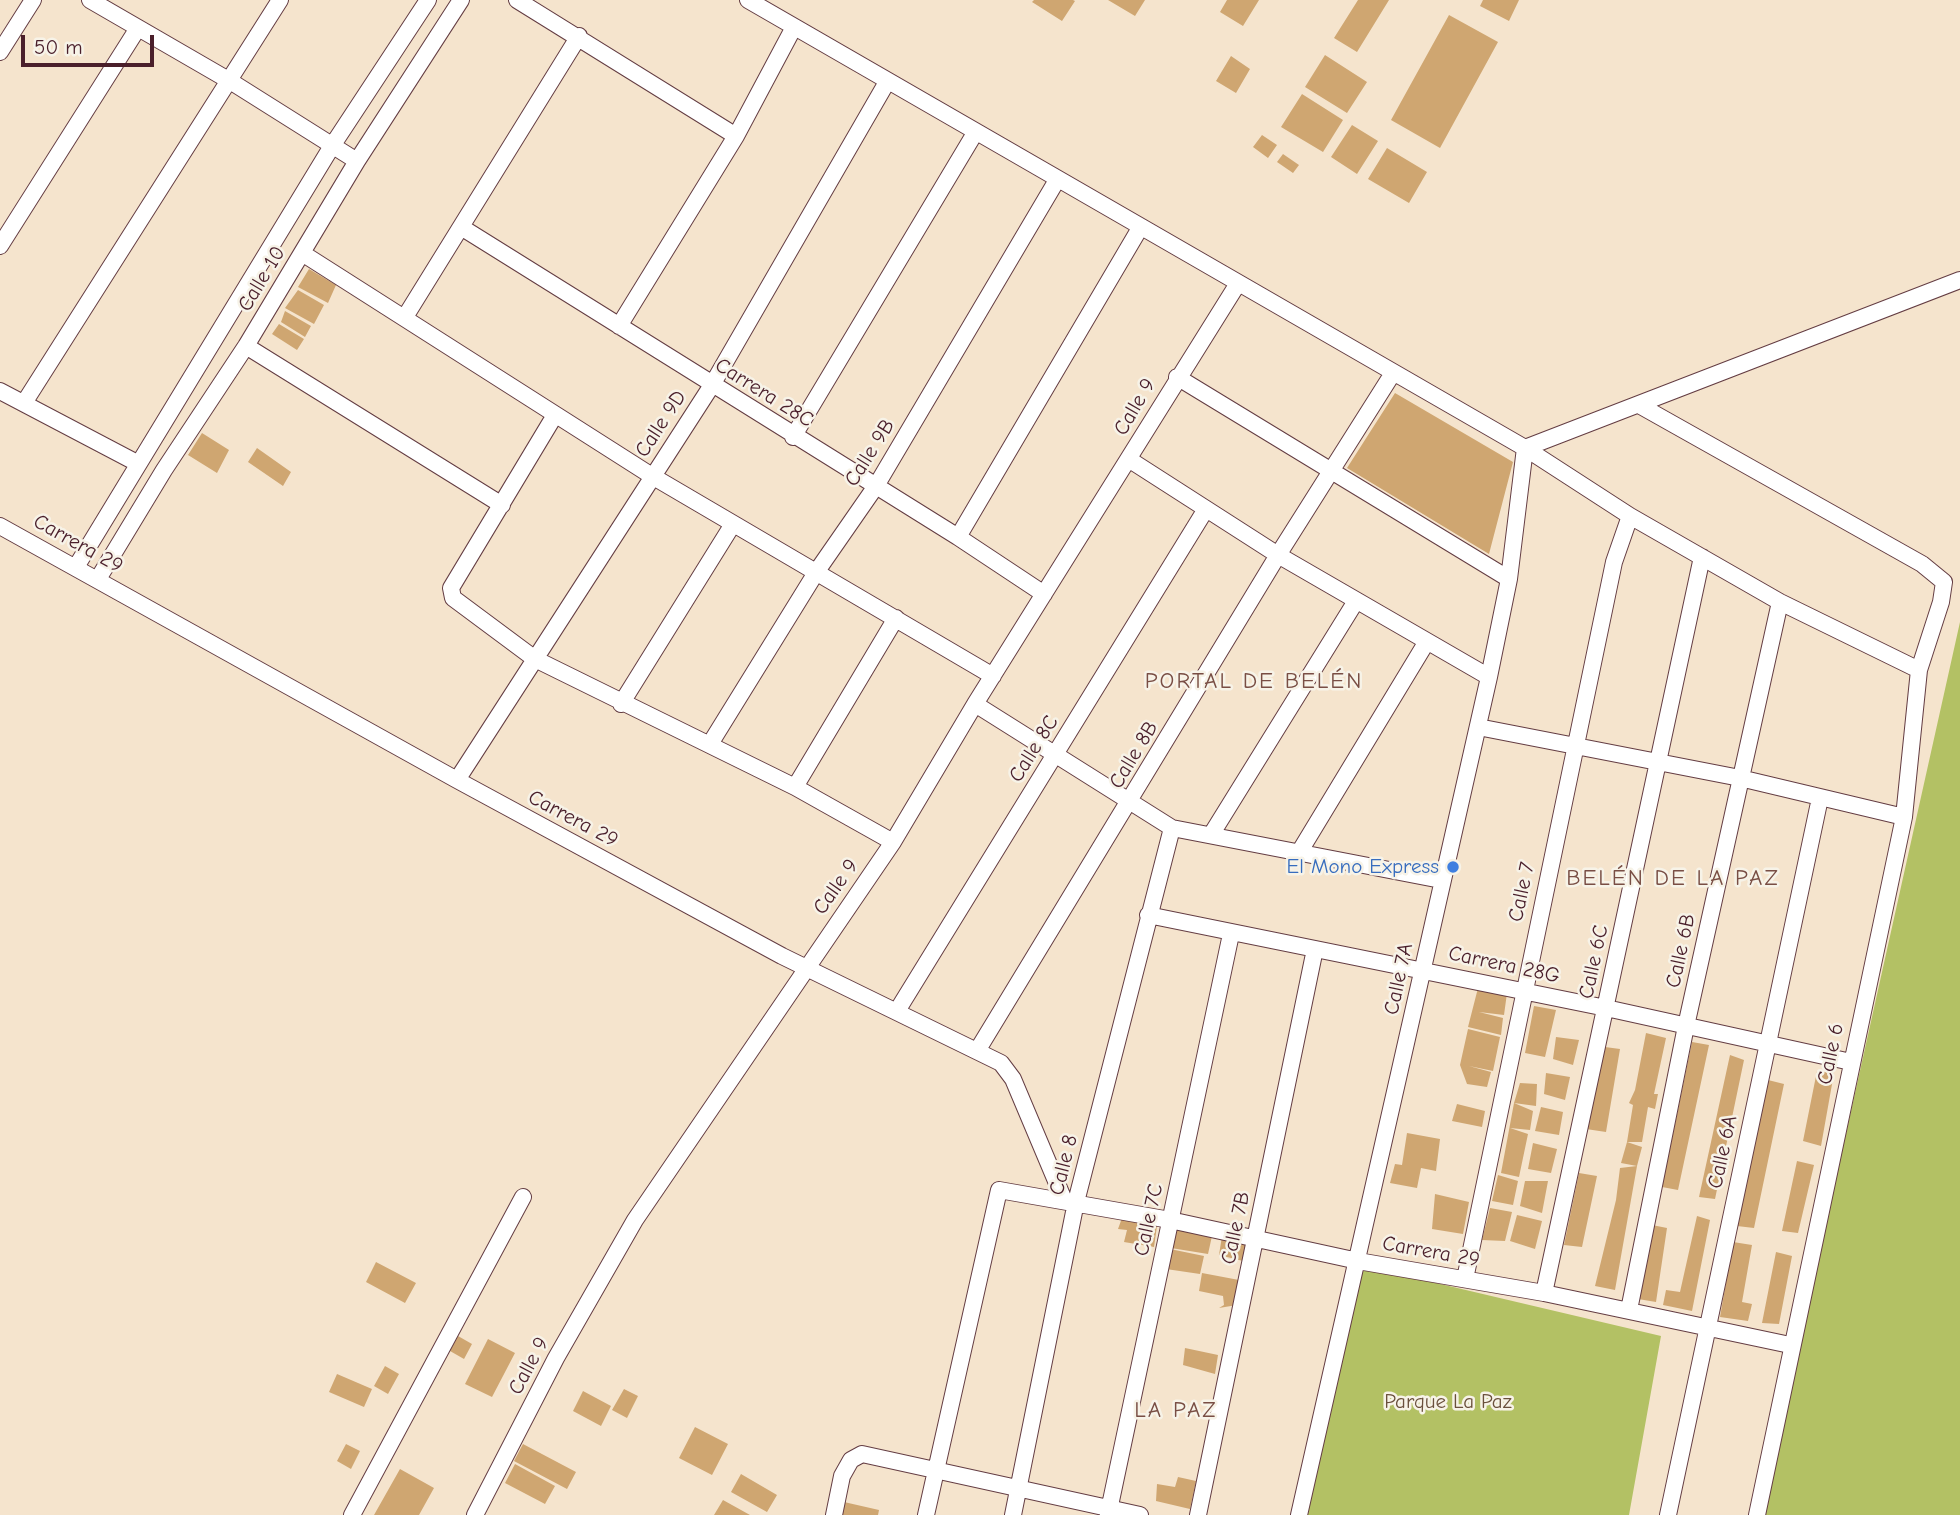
<!DOCTYPE html>
<html>
<head>
<meta charset="utf-8">
<style>
	body { margin:0 }
	#map { position:relative; width:1960px; height:1515px; overflow:hidden; background:#f5e4cd; font-family:"Comic Neue",sans-serif }
	canvas { display:block }
	.scale { position:absolute; left:21px; top:35px; width:133px; height:32px; box-sizing:border-box; border:4px solid #4a1f2b; border-top:0; padding-left:9px; font-size:21px; line-height:24px; white-space:nowrap; color:#4a1f2b; -webkit-text-stroke:5px #f7f3e8; paint-order:stroke }
</style>
</head>
<body>
<div id="map">
<canvas width="1960" height="1515"></canvas>
<div class="scale">50 m</div>
</div>
<script>
const c = document.querySelector('canvas').getContext('2d');
c.lineJoin = 'round';
function fillPath(path, color) { c.fillStyle = color; c.fill(path, 'evenodd'); }
const shape = rows => new Path2D(rows.map(r => 'M' + r).join(''));
function strokePath(path, color, width, dash) { c.strokeStyle = color; c.lineWidth = width; c.lineCap = dash ? 'butt' : 'round'; c.setLineDash(dash || []); c.stroke(path); }
function label(font, color, halo, rows, align = 'center') {
  c.font = font + ' "Comic Neue",sans-serif'; c.lineWidth = 5; c.setLineDash([]); c.textBaseline = 'middle'; c.strokeStyle = halo; c.fillStyle = color; for (const [text, x, y, turn = 0] of rows) {
    c.save(); c.translate(x, y); c.rotate((+turn || 0) * Math.PI / 180); c.textAlign = isNaN(turn) ? turn : align; if (halo) c.strokeText(text, 0, 0); c.fillText(text, 0, 0); c.restore();
  }
}
fillPath(shape([
	[1960,622,1960,1515,1761,1515],
	[1364,1266,1661,1336,1629,1515,1302,1515]
]), '#b3c164');
fillPath(shape([
	[1034,0,1073,0,1075,1,1062,21,1032,2],
	[1108,0,1145,0,1135,16],
	[1227,0,1259,0,1243,26,1220,12],
	[1358,0,1389,0,1357,52,1334,38],
	[1483,0,1519,0,1509,21,1480,6],
	[1449,15,1498,42,1440,148,1391,120],
	[1325,55,1367,82,1347,113,1305,87],
	[1231,56,1250,69,1236,93,1216,81],
	[1302,94,1343,120,1323,152,1281,127],
	[1352,125,1378,141,1357,174,1331,157],
	[1262,135,1277,145,1268,158,1253,147],
	[1387,148,1427,172,1409,203,1368,179],
	[1283,154,1299,165,1293,173,1277,162],
	[309,269,336,285,328,303,298,287],
	[298,290,324,305,314,324,285,308],
	[285,311,311,326,305,337,281,322],
	[279,324,304,339,297,350,272,334],
	[1395,393,1513,462,1489,554,1347,468],
	[202,433,229,450,217,473,188,455],
	[257,448,291,472,283,486,248,462],
	[1478,988,1507,993,1504,1015,1479,1012,1503,1018,1501,1035,1468,1027],
	[1534,1006,1556,1010,1545,1057,1525,1053],
	[1468,1029,1500,1037,1493,1071,1469,1066,1491,1072,1487,1087,1467,1084,1460,1065],
	[1646,1033,1666,1038,1654,1094,1658,1094,1655,1109,1648,1107,1642,1142,1627,1142,1633,1105,1629,1103,1635,1090],
	[1556,1037,1579,1040,1573,1065,1553,1059],
	[1692,1042,1709,1045,1678,1190,1662,1187],
	[1605,1047,1620,1049,1606,1132,1586,1129],
	[1730,1055,1744,1060,1715,1199,1699,1197],
	[1817,1071,1834,1073,1821,1146,1803,1141],
	[1546,1073,1570,1077,1565,1100,1544,1094],
	[1768,1080,1784,1084,1754,1228,1737,1226],
	[1520,1083,1537,1084,1536,1106,1514,1103,1533,1111,1530,1130,1510,1128,1528,1134,1519,1177,1501,1173,1514,1103],
	[1457,1104,1485,1111,1482,1127,1452,1121],
	[1541,1107,1563,1112,1559,1135,1535,1131],
	[1407,1133,1440,1139,1436,1171,1421,1168,1417,1188,1390,1183,1395,1164,1402,1165],
	[1627,1142,1642,1147,1637,1166,1621,1163],
	[1533,1143,1557,1149,1551,1173,1528,1169],
	[1797,1161,1814,1165,1798,1233,1782,1231],
	[1637,1166,1615,1290,1595,1286,1616,1200,1620,1168],
	[1579,1173,1597,1176,1582,1247,1564,1245],
	[1498,1175,1518,1181,1513,1205,1492,1201],
	[1525,1181,1548,1181,1542,1213,1520,1206],
	[1435,1194,1469,1202,1463,1234,1432,1229],
	[1490,1208,1512,1212,1505,1241,1482,1240],
	[1517,1215,1542,1221,1535,1249,1510,1241],
	[1697,1216,1710,1220,1692,1311,1663,1305,1666,1290,1680,1292],
	[1122,1218,1157,1226,1154,1247,1124,1242,1127,1230,1118,1229],
	[1176,1225,1212,1236,1208,1254,1171,1248],
	[1652,1225,1667,1228,1656,1302,1638,1299],
	[1222,1236,1246,1244,1243,1261,1219,1255],
	[1733,1242,1752,1245,1742,1302,1752,1304,1748,1321,1720,1317],
	[1170,1249,1204,1256,1200,1274,1166,1269],
	[1776,1252,1792,1256,1779,1324,1762,1323],
	[376,1262,416,1283,405,1303,366,1282],
	[1202,1273,1239,1280,1237,1305,1219,1308,1224,1305,1223,1296,1199,1291],
	[458,1336,472,1344,464,1359,450,1351],
	[488,1339,515,1353,492,1397,465,1384],
	[1185,1348,1218,1355,1215,1374,1183,1365],
	[385,1366,399,1374,388,1394,374,1386],
	[337,1374,372,1389,364,1407,329,1392],
	[624,1389,638,1396,627,1418,612,1410],
	[583,1391,611,1406,601,1426,573,1411],
	[695,1427,728,1444,712,1475,679,1458],
	[346,1444,360,1451,351,1469,337,1461],
	[523,1444,576,1472,567,1489,514,1461],
	[515,1464,555,1486,545,1504,505,1483],
	[400,1469,434,1488,419,1515,374,1515],
	[741,1474,777,1495,767,1512,731,1492],
	[1178,1477,1196,1481,1190,1509,1156,1501,1157,1484,1175,1487],
	[723,1500,750,1515,714,1515],
	[844,1502,879,1510,878,1515,841,1515]
]), '#cfa671');
const minor = shape([
	[90,0,230,81,357,161],
	[517,0,736,136],
	[748,0,1525,448,1630,516,1780,602,1919,670],
	[0,52,33,0],
	[461,227,958,537,1044,594],
	[0,246,138,28],
	[302,253,652,476,993,676],
	[405,317,579,36],
	[619,326,736,136,794,27],
	[246,346,502,505],
	[1177,377,1509,579],
	[0,391,137,463],
	[24,403,280,0],
	[1639,405,1922,564,1944,582,1941,602,1919,670,1904,817,1757,1515],
	[555,415,451,588,453,598,535,659,795,787,893,842],
	[793,437,975,133],
	[1525,448,1960,280],
	[1130,460,1278,555,1489,677],
	[0,526,457,780,782,956,1001,1063,1013,1079,1064,1200],
	[958,537,1140,228],
	[76,567,332,146,428,0],
	[98,579,164,470,246,346,357,161,461,0],
	[621,704,733,524],
	[975,704,1172,828,1441,880],
	[1478,727,1740,778,1904,817],
	[710,744,817,571,876,486,1057,180],
	[457,780,712,385,887,82],
	[795,787,896,618],
	[1211,835,1356,601],
	[1300,851,1426,643],
	[1148,915,1606,1008,1851,1062],
	[897,1011,1206,509],
	[977,1051,1278,555,1393,373],
	[1465,1279,1614,562,1630,516],
	[1544,1293,1702,557],
	[1629,1310,1686,1026,1780,602],
	[352,1515,523,1197],
	[475,1515,556,1358,635,1220,893,842,975,704,1237,285],
	[834,1515,842,1476,851,1460,862,1454,1140,1515],
	[926,1515,999,1190,1170,1220,1358,1261,1544,1293,1790,1345],
	[1013,1515,1076,1202,1172,828],
	[1108,1515,1231,934],
	[1198,1515,1315,949],
	[1299,1515,1489,677,1509,579,1525,448],
	[1668,1515,1820,798]
]);
strokePath(minor, '#643d43', 18);
strokePath(minor, '#fff', 16);
for (const [x, y, r, color] of [
	[1453,867,7,"#3f7fe0"]
]) { const dot = new Path2D(); dot.arc(x, y, r, 0, 2 * Math.PI); c.fillStyle = color; c.fill(dot); strokePath(dot, '#f7f3e8', 2.5); }
label('21px', '#4a1f2b', '#f7f3e8', [
	["Calle 10",262,279,-59],
	["Carrera 28C",764,393,32],
	["Calle 9",1135,407,-60],
	["Calle 9D",661,424,-57],
	["Calle 9B",870,453,-58],
	["Carrera 29",78,544,29],
	["Calle 8C",1034,749,-58],
	["Calle 8B",1134,755,-59],
	["Carrera 29",573,819,28],
	["Calle 9",836,887,-55],
	["Calle 7",1522,892,-78],
	["Calle 6B",1681,951,-78],
	["Calle 6C",1594,962,-78],
	["Carrera 28G",1504,965,12],
	["Calle 7A",1399,979,-78],
	["Calle 6",1831,1054,-78],
	["Calle 6A",1723,1152,-78],
	["Calle 8",1064,1165,-76],
	["Calle 7C",1149,1220,-78],
	["Calle 7B",1236,1228,-78],
	["Carrera 29",1431,1252,10],
	["Calle 9",529,1366,-62]
]);
label('21px', '#366cbe', '#f7f3e8', [
	["El Mono Express",1439,867]
], 'right');
label('21px', '#6a503c', '#f7f3e8', [
	["Parque La Paz",1448,1402]
]);
c.letterSpacing = '2px';
label('23px', '#794e44', '#f7f3e8', [
	["PORTAL DE BELÉN",1254,681],
	["BELÉN DE LA PAZ",1673,878],
	["LA PAZ",1176,1410]
]);
c.letterSpacing = '0px';
</script>
</body>
</html>
